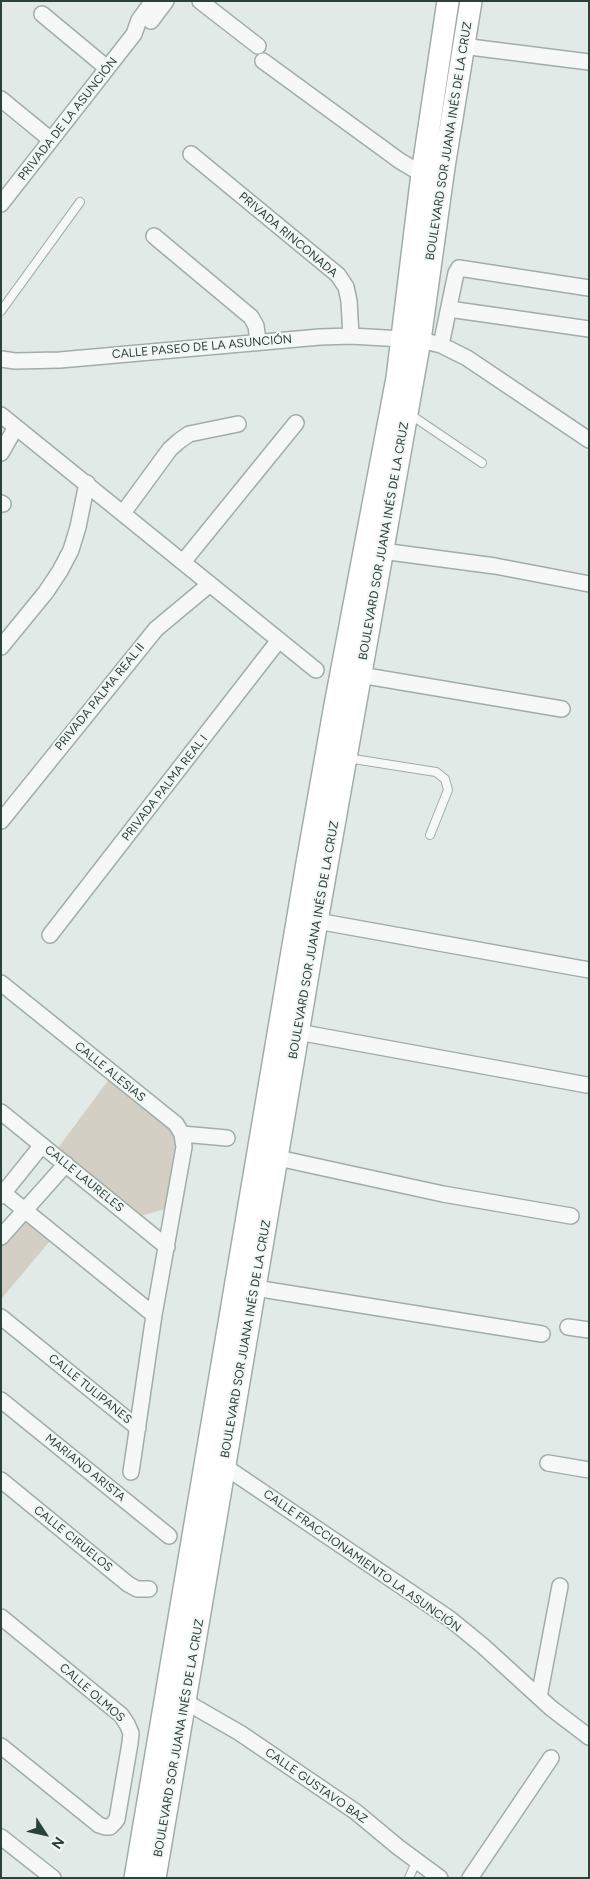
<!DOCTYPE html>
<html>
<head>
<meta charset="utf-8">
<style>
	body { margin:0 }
	#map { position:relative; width:590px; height:1879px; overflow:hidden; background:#e2eae7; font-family:Figtree,sans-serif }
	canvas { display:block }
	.frame { position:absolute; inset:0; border:2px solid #2b4139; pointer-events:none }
	.north { position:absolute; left:20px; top:1809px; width:50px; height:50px; -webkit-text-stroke:4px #f2f7f5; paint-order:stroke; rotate:125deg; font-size:14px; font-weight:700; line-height:20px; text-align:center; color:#2b4139 }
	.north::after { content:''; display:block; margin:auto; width:18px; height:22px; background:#2b4139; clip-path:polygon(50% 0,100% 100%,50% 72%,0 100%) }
</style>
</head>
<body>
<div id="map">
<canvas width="590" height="1879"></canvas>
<div class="frame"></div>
<div class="north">N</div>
</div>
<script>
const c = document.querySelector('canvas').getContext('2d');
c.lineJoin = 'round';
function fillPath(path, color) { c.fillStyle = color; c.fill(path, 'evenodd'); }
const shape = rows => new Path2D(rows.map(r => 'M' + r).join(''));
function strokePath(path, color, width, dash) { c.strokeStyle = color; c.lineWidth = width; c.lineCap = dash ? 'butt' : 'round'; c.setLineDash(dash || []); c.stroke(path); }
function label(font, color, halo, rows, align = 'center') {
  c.font = font + ' Figtree,sans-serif'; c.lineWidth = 4; c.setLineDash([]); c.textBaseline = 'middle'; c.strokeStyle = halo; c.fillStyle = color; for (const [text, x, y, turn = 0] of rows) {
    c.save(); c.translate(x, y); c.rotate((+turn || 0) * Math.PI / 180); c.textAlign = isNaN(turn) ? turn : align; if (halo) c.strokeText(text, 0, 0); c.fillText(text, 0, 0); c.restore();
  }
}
fillPath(shape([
	[110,1078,177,1132,165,1209,141,1216,58,1148],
	[22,1217,50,1241,1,1299,1,1242]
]), '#d3cfc4');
const lane = shape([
	[1,311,80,202],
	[408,413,482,463],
	[347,758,436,772,445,779,448,790,430,835],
	[409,1878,416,1862]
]);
const street = shape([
	[200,1,258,46],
	[42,14,107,68],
	[151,21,166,1],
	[462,46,589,62],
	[263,61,400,161,422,174],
	[1,99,51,140],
	[191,154,338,275,346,287,349,301,351,336],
	[1,204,134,34,139,20,153,1],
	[154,236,251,317,256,326,258,342],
	[449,309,589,329],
	[441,345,456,273,459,268,589,288],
	[1,359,15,361,60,360,320,337,351,336,420,340,441,345,467,358,589,440],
	[1,415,316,670],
	[1,453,16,427],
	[1,503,3,504],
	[123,513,170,449,179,441,189,434,238,424],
	[382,551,495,566,589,584],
	[183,562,296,423],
	[1,647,46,592,60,571,71,550,78,527,87,483],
	[360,675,562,709],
	[1,821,156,629,210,584],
	[317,921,589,970],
	[50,935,279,640],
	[1,983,176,1124,182,1134,227,1138],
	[298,1032,587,1085],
	[1,1112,167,1247],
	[278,1158,443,1194,571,1216],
	[1,1191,154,1315],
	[1,1196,42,1145],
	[1,1237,66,1164],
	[255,1288,542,1334],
	[1,1317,138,1428],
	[568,1327,589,1330],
	[1,1400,169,1536],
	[548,1463,589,1470],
	[224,1466,450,1619,483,1646,551,1708,589,1737],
	[131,1472,154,1315,184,1147,182,1134],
	[1,1480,128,1584,137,1589,149,1589],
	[1,1617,121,1715,127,1724,131,1733,130,1743,117,1819,114,1823,110,1827,105,1827,99,1825,1,1746],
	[539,1697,560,1586],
	[186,1702,240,1733,356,1812,398,1847,440,1878],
	[1,1837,53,1878],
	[470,1878,551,1758]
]);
const secondary = shape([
	[135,1878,307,863,335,705,397,378,422,174,448,1],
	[155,1878,317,921,420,340,444,167,471,1]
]);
strokePath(lane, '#a0ada8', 10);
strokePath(street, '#a0ada8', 18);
strokePath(secondary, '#a0ada8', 24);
strokePath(lane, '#f5f8f7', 8);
strokePath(street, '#f5f8f7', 15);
strokePath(secondary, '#fff', 21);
label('12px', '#2b4139', '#f2f7f5', [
	["PRIVADA DE LA ASUNCIÓN",68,119,-52],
	["BOULEVARD SOR JUANA INÉS DE LA CRUZ",449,141,-81],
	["PRIVADA RINCONADA",288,235,40],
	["CALLE PASEO DE LA ASUNCIÓN",202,347,-5],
	["BOULEVARD SOR JUANA INÉS DE LA CRUZ",384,541,-80],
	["PRIVADA PALMA REAL II",100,697,-51],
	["PRIVADA PALMA REAL I",165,788,-52],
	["BOULEVARD SOR JUANA INÉS DE LA CRUZ",314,940,-80],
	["CALLE ALESIAS",110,1072,39],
	["CALLE LAURELES",84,1179,39],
	["BOULEVARD SOR JUANA INÉS DE LA CRUZ",246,1339,-80],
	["CALLE TULIPANES",90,1389,39],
	["MARIANO ARISTA",85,1468,39],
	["CALLE CIRUELOS",73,1539,39],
	["CALLE FRACCIONAMIENTO LA ASUNCIÓN",362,1561,35],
	["CALLE OLMOS",92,1693,41],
	["BOULEVARD SOR JUANA INÉS DE LA CRUZ",179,1738,-80],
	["CALLE GUSTAVO BAZ",316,1786,35]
]);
</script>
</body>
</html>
